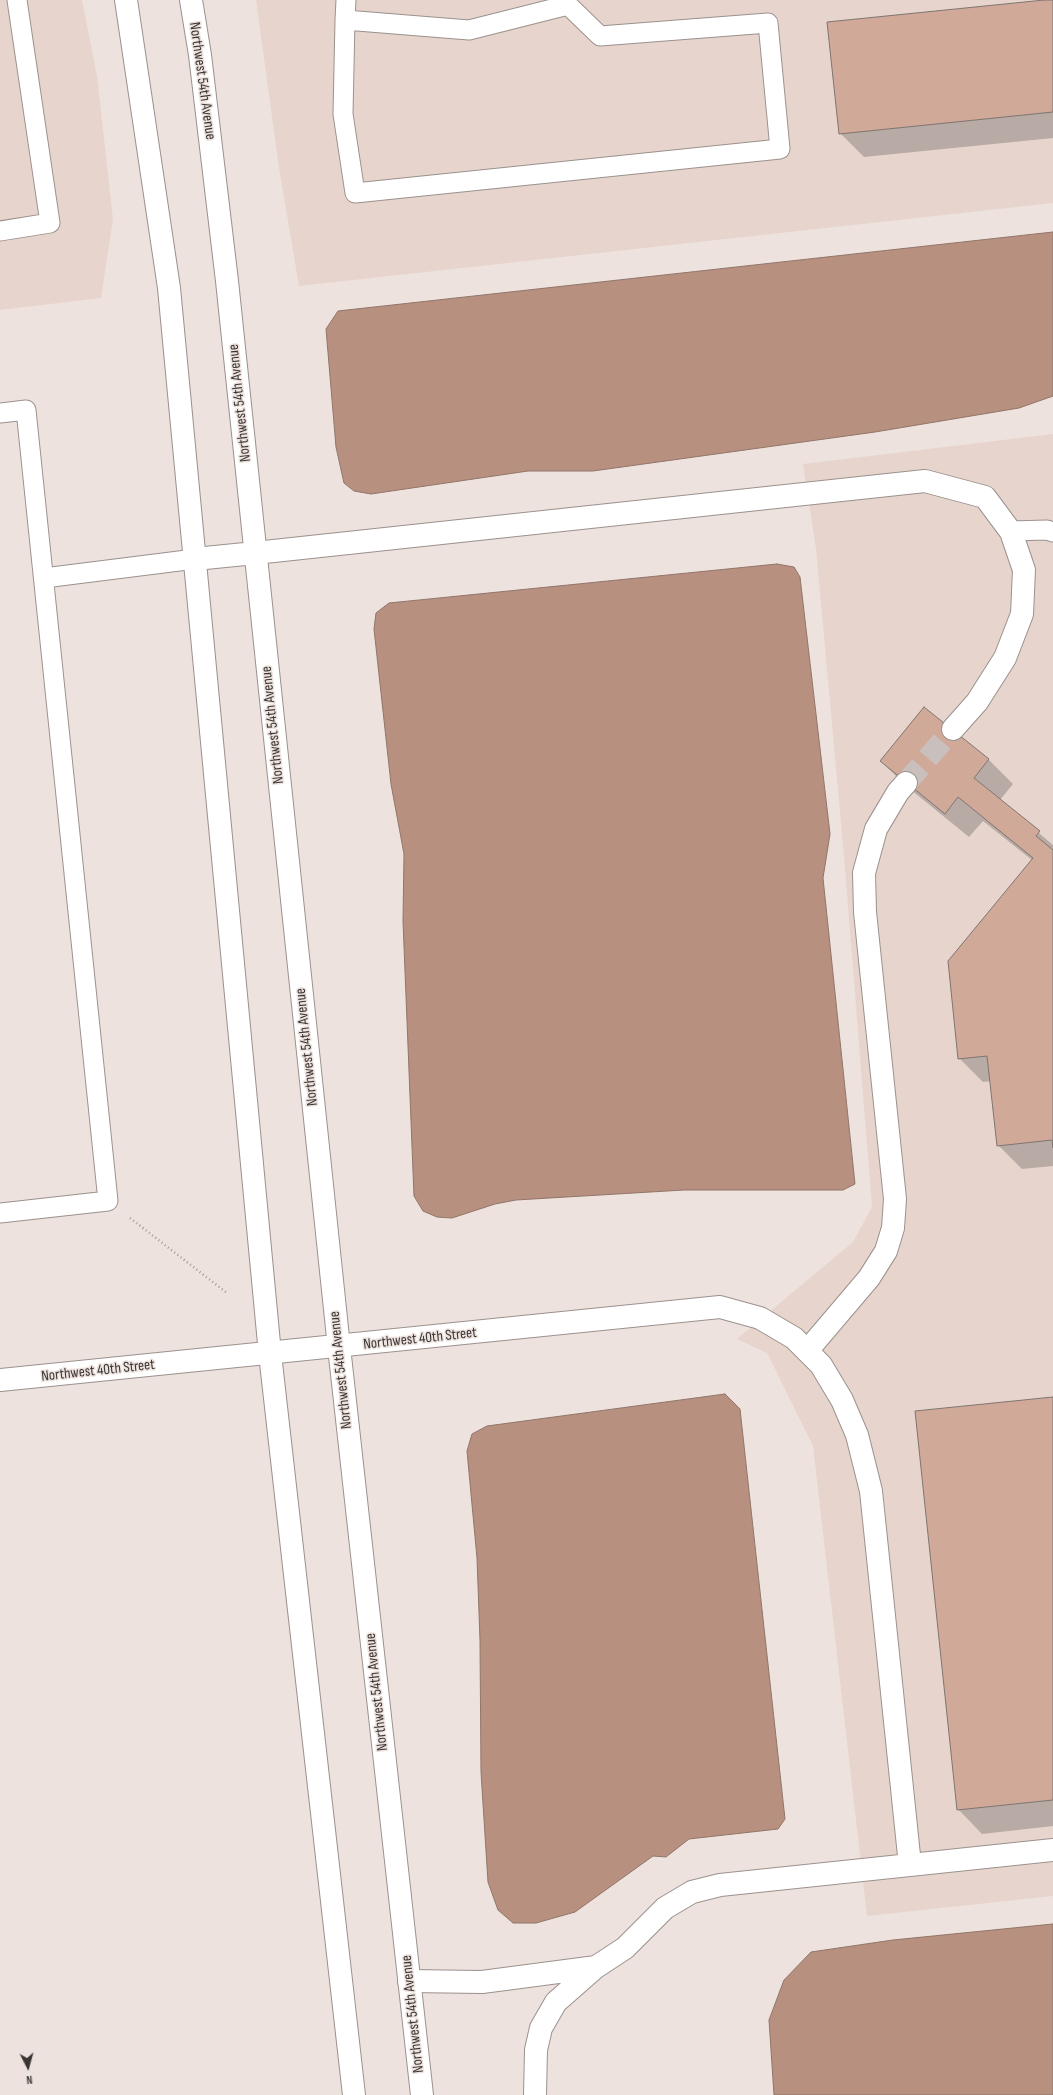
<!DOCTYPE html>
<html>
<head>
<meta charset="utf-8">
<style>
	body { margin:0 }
	#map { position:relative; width:1053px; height:2095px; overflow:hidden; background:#ede2de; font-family:"Sofia Sans Condensed",sans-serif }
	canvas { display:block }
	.north { position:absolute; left:8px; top:2047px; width:40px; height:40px; -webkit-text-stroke:3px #ede2de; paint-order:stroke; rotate:174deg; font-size:11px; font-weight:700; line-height:16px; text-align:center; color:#393533 }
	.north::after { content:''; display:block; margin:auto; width:14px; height:18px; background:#393533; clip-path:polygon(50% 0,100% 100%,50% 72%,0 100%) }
</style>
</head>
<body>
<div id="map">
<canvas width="1053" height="2095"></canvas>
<div class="north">N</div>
</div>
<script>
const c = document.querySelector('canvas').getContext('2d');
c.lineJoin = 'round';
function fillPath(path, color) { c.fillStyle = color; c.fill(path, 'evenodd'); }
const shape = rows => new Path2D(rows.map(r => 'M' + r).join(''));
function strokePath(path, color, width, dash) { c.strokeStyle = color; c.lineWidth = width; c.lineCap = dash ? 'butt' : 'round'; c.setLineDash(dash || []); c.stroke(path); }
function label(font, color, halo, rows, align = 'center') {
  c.font = font + ' "Sofia Sans Condensed",sans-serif'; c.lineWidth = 3; c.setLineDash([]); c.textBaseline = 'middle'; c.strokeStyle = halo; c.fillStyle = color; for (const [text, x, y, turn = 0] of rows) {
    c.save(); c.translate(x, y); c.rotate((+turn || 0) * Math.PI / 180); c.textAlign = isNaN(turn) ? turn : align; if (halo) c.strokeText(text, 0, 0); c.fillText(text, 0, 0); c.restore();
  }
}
fillPath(shape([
	[0,0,82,0,97,76,113,219,101,298,0,310],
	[256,0,1053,0,1053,203,299,286,279,168],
	[1053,434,1053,1896,867,1916,813,1446,767,1353,737,1339,853,1242,872,1207,844,856,816,549,803,464]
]), '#e7d5cd');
const water = shape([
	[1053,232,1053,396,1019,408,875,432,593,471,528,471,371,494,354,491,344,483,336,447,326,329,338,311,1053,232],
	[777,564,794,567,800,577,830,834,823,878,855,1184,843,1190,684,1190,516,1200,495,1204,452,1218,437,1217,423,1211,414,1196,403,921,404,854,391,784,374,629,376,613,389,603,777,564],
	[725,1394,740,1409,785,1819,778,1829,689,1839,666,1857,653,1856,575,1912,536,1923,513,1923,498,1910,488,1882,481,1772,480,1640,477,1558,467,1451,472,1434,487,1426,725,1394],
	[1053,1924,1053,2095,774,2095,769,2020,784,1980,811,1952,893,1940,1053,1924]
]);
fillPath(water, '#b79080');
strokePath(water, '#917569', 1);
fillPath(shape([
	[1053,0,1053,138,864,157,840,133],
	[924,708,989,760,1013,784,1000,800,1053,845,1053,1166,1022,1169,998,1145,991,1081,983,1082,959,1058,1032,860,983,821,969,837,905,785,881,761],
	[1053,1398,1053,1826,982,1834,958,1809]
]), '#0003');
const building = shape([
	[1044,0,1053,0,1053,112,839,134,827,22,1044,0],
	[924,707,989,759,974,778,1040,831,1036,836,1053,850,1053,1148,1052,1140,997,1146,987,1056,958,1059,948,961,1033,858,958,797,945,814,880,761,924,707],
	[1053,1397,1053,1800,957,1810,915,1411,1053,1397]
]);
fillPath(building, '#d1a999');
strokePath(building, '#7f7571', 1);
strokePath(shape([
	[906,783,953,729]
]), '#c9bfbc', 22, [22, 11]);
const service = shape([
	[345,20,469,30,568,5,600,36,768,23,780,149,355,193,343,114,345,20,346,0],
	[0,231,50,223,17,0],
	[0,413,26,410,108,1201,0,1213],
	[1010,531,1047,530,1053,532],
	[44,578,195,559]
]);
const minor = shape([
	[255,553,925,481,985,497,1011,532,1024,570,1022,614,1005,658,977,702,953,729],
	[807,1351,869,1278,886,1251,893,1228,895,1199,865,912,864,873,876,829,898,792,906,783],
	[0,1380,720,1307,760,1318,794,1338,821,1365,842,1400,857,1435,871,1491,910,1865],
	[409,1981,482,1982,596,1967],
	[535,2095,536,2050,541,2028,556,2002,596,1967,625,1948,665,1908,692,1892,720,1885,1053,1850]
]);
const tertiary = shape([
	[126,0,169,288,270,1354,354,2095],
	[191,0,200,55,227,281,339,1347,422,2095],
	[195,559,255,553]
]);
strokePath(service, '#9b918d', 21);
strokePath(minor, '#9b918d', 24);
strokePath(tertiary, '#9b918d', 24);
strokePath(shape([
	[130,1218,227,1293]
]), '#a29a97', 2.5, [1, 3]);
strokePath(service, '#fff', 19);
strokePath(minor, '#fff', 22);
strokePath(tertiary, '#fff', 22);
label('15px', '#393533', '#ede2de', [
	["Northwest 54th Avenue",202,81,82],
	["Northwest 54th Avenue",240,403,-96],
	["Northwest 54th Avenue",273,725,-96],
	["Northwest 54th Avenue",307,1047,-96],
	["Northwest 40th Street",420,1339,-6],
	["Northwest 54th Avenue",341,1370,-96],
	["Northwest 40th Street",98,1371,-6],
	["Northwest 54th Avenue",377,1692,-96],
	["Northwest 54th Avenue",413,2014,-96]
]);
</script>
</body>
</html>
